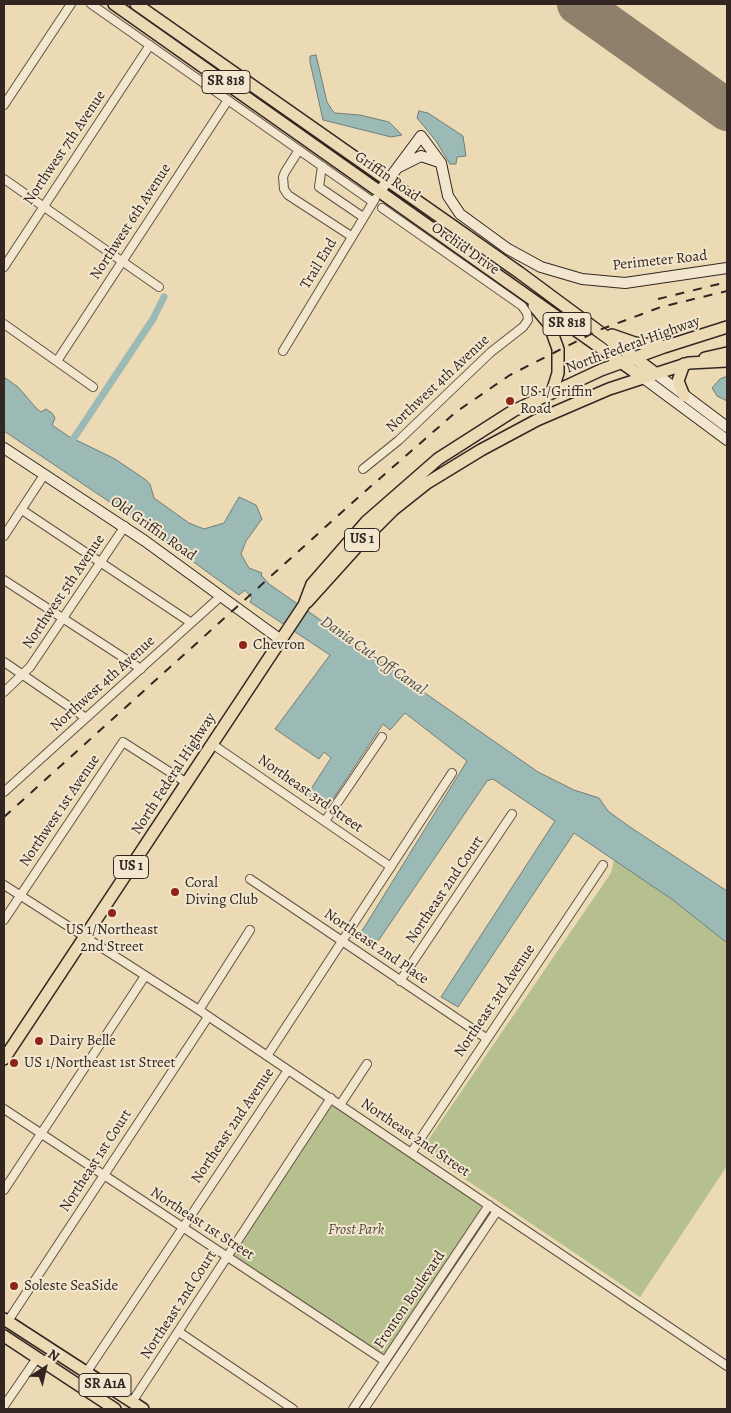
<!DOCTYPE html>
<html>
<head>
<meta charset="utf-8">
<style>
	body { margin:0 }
	#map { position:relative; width:731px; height:1413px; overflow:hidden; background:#ebdab4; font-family:Alegreya,serif }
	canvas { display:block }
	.frame { position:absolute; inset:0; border:5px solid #332622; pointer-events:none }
	.north { position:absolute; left:20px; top:1343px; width:50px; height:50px; -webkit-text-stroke:4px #f2e7ce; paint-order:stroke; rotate:35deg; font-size:14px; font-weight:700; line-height:20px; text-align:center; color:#332622 }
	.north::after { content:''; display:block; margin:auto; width:18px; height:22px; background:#332622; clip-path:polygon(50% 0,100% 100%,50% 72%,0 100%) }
</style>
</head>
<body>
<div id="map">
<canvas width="731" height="1413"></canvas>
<div class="frame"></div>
<div class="north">N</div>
</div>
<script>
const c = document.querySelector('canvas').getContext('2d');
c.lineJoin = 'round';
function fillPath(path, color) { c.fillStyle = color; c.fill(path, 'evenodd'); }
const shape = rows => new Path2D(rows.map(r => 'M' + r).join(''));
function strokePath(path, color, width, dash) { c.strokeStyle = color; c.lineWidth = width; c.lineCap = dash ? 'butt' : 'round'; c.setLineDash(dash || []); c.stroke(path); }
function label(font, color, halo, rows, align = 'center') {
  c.font = font + ' Alegreya,serif'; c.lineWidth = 4; c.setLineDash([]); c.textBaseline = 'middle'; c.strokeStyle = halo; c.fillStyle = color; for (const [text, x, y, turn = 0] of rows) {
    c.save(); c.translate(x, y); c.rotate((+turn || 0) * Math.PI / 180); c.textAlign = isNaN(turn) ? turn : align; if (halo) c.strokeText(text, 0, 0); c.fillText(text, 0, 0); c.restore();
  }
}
fillPath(shape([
	[614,860,673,900,727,943,727,1166,640,1297,425,1152,424,1146,611,873],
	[331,1106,336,1106,481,1206,480,1215,387,1353,383,1354,232,1254]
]), '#b6c08e');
const water = shape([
	[316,55,327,102,332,110,335,113,360,115,389,122,402,135,391,137,323,120,310,62,310,56,316,55],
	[419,111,428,113,463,136,466,156,457,157,456,164,450,164,436,141,417,118,419,111],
	[727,376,727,401,717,396,712,388,720,379,727,376],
	[4,377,18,387,37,409,41,412,46,409,52,413,55,418,52,425,68,436,115,459,146,480,150,484,154,498,189,523,204,529,224,523,239,497,256,505,262,519,246,541,241,554,249,568,262,573,261,575,269,584,538,772,574,790,599,798,608,811,630,827,727,891,727,943,673,900,574,833,458,1007,441,997,555,821,493,779,487,781,372,950,357,939,467,761,405,713,390,730,383,724,327,808,307,795,331,758,324,752,319,759,275,729,330,655,250,602,252,598,245,590,239,595,126,513,4,431,4,377]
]);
fillPath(water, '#9bb9b5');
strokePath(water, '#717e7a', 1);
strokePath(shape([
	[74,438,153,319,164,297]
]), '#9bb9b5', 7);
strokePath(shape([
	[682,78,727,102]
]), '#8f806b', 18);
strokePath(shape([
	[578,4,727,110]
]), '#8f806b', 42);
const street = shape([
	[91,4,373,202],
	[4,105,71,4],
	[299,150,285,172,283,177,284,189,288,195,351,236],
	[322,166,319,187,363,217],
	[4,179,159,287],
	[4,267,150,45],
	[4,324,93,387],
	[283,351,375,199],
	[57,361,228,100],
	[363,469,399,440,491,352,523,327,528,320,527,313,522,306,382,208],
	[22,510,190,622],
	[4,536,44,475],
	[4,580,141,669],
	[4,662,86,718],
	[4,692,30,667,125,526],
	[212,744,391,867],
	[4,792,221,596],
	[325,821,382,737],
	[250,879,486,1038],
	[4,885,199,1010,727,1366],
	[4,920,123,742,187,783],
	[400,981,512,814],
	[199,1010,250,930],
	[267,1056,452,773],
	[340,1105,367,1064],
	[4,1109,385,1361],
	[411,1153,603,865],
	[4,1190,145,976],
	[8,1321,208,1017],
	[179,1332,293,1409],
	[86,1373,288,1070],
	[132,1402,331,1098],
	[4,1406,37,1358],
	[353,1409,489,1205],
	[364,1409,497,1211]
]);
const secondary = shape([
	[399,167,421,156,439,162],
	[380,191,421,136,441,163,448,196,460,214,508,249,541,267,582,279,625,283,727,268],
	[655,373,727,427],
	[642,377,727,440],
	[4,448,145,541,281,640]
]);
const primary = shape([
	[114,4,642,377],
	[136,4,520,273,655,373],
	[534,306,549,324,558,349,558,373,552,392],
	[612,335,635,343,662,346],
	[705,358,727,353],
	[684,396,678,381,684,364],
	[307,602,362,541,393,510,427,483,481,450,537,420,609,389,689,363,727,361],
	[4,1059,304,605,312,584,366,522,438,459,513,411,601,370,664,347,727,327],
	[4,1319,143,1409],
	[4,1336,115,1409]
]);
strokePath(street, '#615346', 10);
strokePath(secondary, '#332622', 12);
strokePath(primary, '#332622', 14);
strokePath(street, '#f2e7ce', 8);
strokePath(secondary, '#f2e7ce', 10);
strokePath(primary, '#ebdab4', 11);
strokePath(shape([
	[658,299,727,282],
	[4,817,362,494,456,412,510,375,599,330,661,307,727,291]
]), '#332622', 2, [9, 9]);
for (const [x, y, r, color] of [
	[510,401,5,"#8f2418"],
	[243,645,5,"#8f2418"],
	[175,892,5,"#8f2418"],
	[112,913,5,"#8f2418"],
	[39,1041,5,"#8f2418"],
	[14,1063,5,"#8f2418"],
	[14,1286,5,"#8f2418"]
]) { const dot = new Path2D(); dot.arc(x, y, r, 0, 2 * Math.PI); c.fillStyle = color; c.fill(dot); strokePath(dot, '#f2e7ce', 2); }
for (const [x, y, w] of [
	[226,82,48],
	[567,324,48],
	[362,540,35],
	[131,867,35],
	[105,1385,52]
]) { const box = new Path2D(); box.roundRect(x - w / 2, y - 11.5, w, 23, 4); c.fillStyle = '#f2e7ce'; c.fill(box); strokePath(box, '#332622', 1); }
label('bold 14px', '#332622', null, [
	["SR 818",226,82],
	["SR 818",567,324],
	["US 1",362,540],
	["US 1",131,867],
	["SR A1A",105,1385]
]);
label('15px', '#332622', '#f2e7ce', [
	["Northwest 7th Avenue",65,148,-56],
	["Griffin Road",387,177,35],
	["Northwest 6th Avenue",131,222,-57],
	["Orchid Drive",465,249,35],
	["Perimeter Road",660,261,-6],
	["Trail End",319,264,-59],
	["North Federal Highway",633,345,-20],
	["Northwest 4th Avenue",438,384,-43],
	["Old Griffin Road",153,529,35],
	["Northwest 5th Avenue",64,592,-56],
	["Northwest 4th Avenue",103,684,-42],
	["North Federal Highway",174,774,-57],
	["Northeast 3rd Street",310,794,35],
	["Northwest 1st Avenue",60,811,-56],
	["Northeast 2nd Court",445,890,-56],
	["Northeast 2nd Place",376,947,34],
	["Northeast 3rd Avenue",495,1001,-56],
	["Northeast 2nd Avenue",233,1126,-56],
	["Northeast 2nd Street",415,1138,34],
	["Northeast 1st Court",96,1161,-57],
	["Northeast 1st Street",202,1224,33],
	["Fronton Boulevard",410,1300,-56],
	["Northeast 2nd Court",179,1305,-57]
]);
label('15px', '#332622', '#f2e7ce', [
	["US 1/Griffin",520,392],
	["Road",520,409],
	["Chevron",253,645],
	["Coral",185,883],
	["Diving Club",185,900],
	["US 1/Northeast",112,930,"center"],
	["2nd Street",112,947,"center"],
	["Dairy Belle",49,1041],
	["US 1/Northeast 1st Street",24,1063],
	["Soleste SeaSide",24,1286]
], 'left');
label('italic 15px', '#544c3d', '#f2e7ce', [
	["Frost Park",356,1230]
]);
label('italic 16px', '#4d4b47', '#f2e7ce', [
	["Dania Cut-Off Canal",373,656,35]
]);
</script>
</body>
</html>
